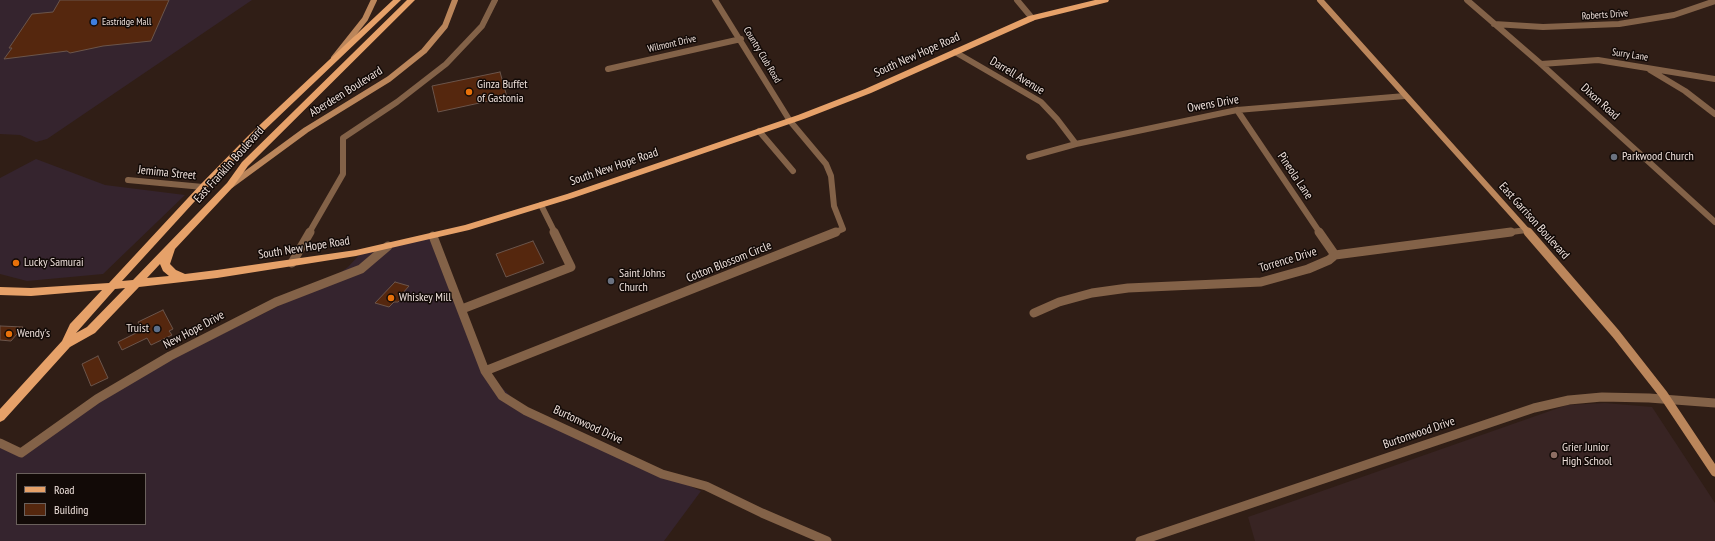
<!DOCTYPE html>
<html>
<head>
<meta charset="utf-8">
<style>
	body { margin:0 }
	#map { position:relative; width:1715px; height:541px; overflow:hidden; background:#301e16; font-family:"PT Sans Narrow",sans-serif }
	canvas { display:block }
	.legend { position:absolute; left:16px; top:473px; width:130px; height:52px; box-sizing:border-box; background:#120a07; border:1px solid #6a605c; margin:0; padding:5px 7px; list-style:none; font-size:12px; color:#eee0db }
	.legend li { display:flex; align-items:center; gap:8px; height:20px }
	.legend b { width:20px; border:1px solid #6a605c }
</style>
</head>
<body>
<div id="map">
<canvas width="1715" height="541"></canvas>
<ul class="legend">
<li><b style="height:5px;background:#e6a169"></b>Road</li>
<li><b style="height:11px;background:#55270e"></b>Building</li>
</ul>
</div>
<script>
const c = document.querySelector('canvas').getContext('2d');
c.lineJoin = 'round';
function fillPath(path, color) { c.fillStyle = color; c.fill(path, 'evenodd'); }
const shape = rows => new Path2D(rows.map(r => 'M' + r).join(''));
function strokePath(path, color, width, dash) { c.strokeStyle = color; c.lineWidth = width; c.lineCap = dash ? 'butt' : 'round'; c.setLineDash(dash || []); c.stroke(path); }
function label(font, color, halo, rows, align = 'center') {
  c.font = font + ' "PT Sans Narrow",sans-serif'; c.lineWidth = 3; c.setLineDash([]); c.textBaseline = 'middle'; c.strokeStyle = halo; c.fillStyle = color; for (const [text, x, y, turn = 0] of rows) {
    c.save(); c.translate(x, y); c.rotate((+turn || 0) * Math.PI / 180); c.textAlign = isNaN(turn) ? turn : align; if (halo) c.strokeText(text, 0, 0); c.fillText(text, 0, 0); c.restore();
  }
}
fillPath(shape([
	[0,0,252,0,47,139,36,142,20,135,0,134],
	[36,159,105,185,185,195,103,274,27,281,0,274,0,178],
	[433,236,485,371,526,411,701,491,664,541,0,541,0,443,21,453,127,381,329,281,348,267,363,251],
	[17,474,145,474,145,524,17,524]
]), '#35242e');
fillPath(shape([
	[1605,403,1652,407,1715,503,1715,541,1255,541,1248,517,1567,405]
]), '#382423');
const building = shape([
	[60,0,169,0,151,41,103,46,70,53,67,51,4,59,12,48,9,48,32,14,53,12,60,0],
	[500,72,507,97,438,112,432,86,500,72],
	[533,241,544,263,506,277,496,254,533,241],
	[395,282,409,286,402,294,405,295,398,302,394,302,389,307,375,303,395,282],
	[163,310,173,329,169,331,172,335,151,345,147,338,122,350,118,342,142,330,138,322,163,310],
	[0,326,23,327,11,341,0,340,0,326],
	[98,356,108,378,91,386,82,364,98,356]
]);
fillPath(building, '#55270e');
strokePath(building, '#6b554b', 1);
strokePath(shape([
	[715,0,790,121,826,164,831,176,834,206,843,229,833,233],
	[1017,0,1032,18],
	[1467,0,1541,64,1715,222],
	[1494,24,1543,27,1619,24,1674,15,1715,1],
	[955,52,1041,102,1057,119,1076,144],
	[1541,64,1598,60,1715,79],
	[608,69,741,39],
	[1650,70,1685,91,1715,114],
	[1237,110,1320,233],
	[759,131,793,171],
	[1029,157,1076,144,1237,110,1405,96],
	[128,180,203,187],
	[541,205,555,233],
	[309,233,343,174,343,138,397,102,446,64,482,26,495,0],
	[1504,233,1526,230]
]), '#836248', 6);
strokePath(shape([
	[1319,232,1335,255],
	[433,236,485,371,502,396,526,411,662,474,706,486,762,513,827,541],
	[292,263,310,232],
	[462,309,571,267,554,232],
	[1034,313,1059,302,1092,293,1128,288,1261,282,1308,269,1329,260,1335,255,1511,232],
	[485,371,836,232],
	[0,443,21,453,97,399,170,356,276,302,361,269,388,246],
	[1140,541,1534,408,1569,400,1602,397,1649,398,1715,403]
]), '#836248', 9);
strokePath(shape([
	[1320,0,1529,233],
	[334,58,365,19,374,0],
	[231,185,306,130,389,79,424,51,445,26,455,0]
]), '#bb865b', 6);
strokePath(shape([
	[1528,232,1616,334,1663,394,1715,472]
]), '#bb865b', 9);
fillPath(shape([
	[393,0,401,0,254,140,206,189,122,281,133,280,227,183,242,162,407,0,415,0,248,166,233,187,175,249,170,264,176,270,185,274,217,270,356,250,465,225,567,194,798,115,865,89,1029,16,1095,0,1109,0,1108,2,1035,20,871,93,804,119,573,198,469,230,356,256,217,278,139,287,95,333,70,347,4,420,0,422,0,409,62,341,70,324,102,290,31,296,0,295,0,287,31,288,109,283,200,185,248,136,393,0],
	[160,264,163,271,169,276,147,278,160,264],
	[125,288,87,327,76,333,115,289,125,288]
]), '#e6a169');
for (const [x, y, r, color] of [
	[94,22,4,"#3f7fe0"],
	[469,92,4,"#e8710a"],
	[1614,157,4,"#6b7280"],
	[16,263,4,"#e8710a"],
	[611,281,4,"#6b7280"],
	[391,298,4,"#e8710a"],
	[157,329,4,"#5c6f8a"],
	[9,334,4,"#e8710a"],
	[1554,455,4,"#8d6e63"]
]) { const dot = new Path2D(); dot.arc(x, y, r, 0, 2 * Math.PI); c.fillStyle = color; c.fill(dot); strokePath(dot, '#120a07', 1.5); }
label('10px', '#eee0db', '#120a07', [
	["Roberts Drive",1605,15,-4],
	["Wilmont Drive",672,44,-13],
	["Country Club Road",762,55,59],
	["Surry Lane",1630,55,9]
]);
label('10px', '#eee0db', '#120a07', [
	["Eastridge Mall",102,22]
], 'left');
label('12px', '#eee0db', '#120a07', [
	["South New Hope Road",917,55,-24],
	["Darrell Avenue",1017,76,31],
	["Aberdeen Boulevard",346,92,-32],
	["Dixon Road",1600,102,42],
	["Owens Drive",1213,104,-10],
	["East Franklin Boulevard",229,165,-48],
	["South New Hope Road",614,167,-19],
	["Jemima Street",167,173,6],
	["Pineola Lane",1295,176,56],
	["East Garrison Boulevard",1534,221,48],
	["South New Hope Road",304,248,-9],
	["Torrence Drive",1288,260,-17],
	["Cotton Blossom Circle",729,262,-22],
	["New Hope Drive",194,330,-28],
	["Burtonwood Drive",588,425,25],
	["Burtonwood Drive",1419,433,-19]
]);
label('12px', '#eee0db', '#120a07', [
	["Ginza Buffet",477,85],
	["of Gastonia",477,99],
	["Parkwood Church",1622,157],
	["Lucky Samurai",24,263],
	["Saint Johns",619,274],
	["Church",619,288],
	["Whiskey Mill",399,298],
	["Truist",149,329,"right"],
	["Wendy's",17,334],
	["Grier Junior",1562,448],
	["High School",1562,462]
], 'left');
</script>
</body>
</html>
